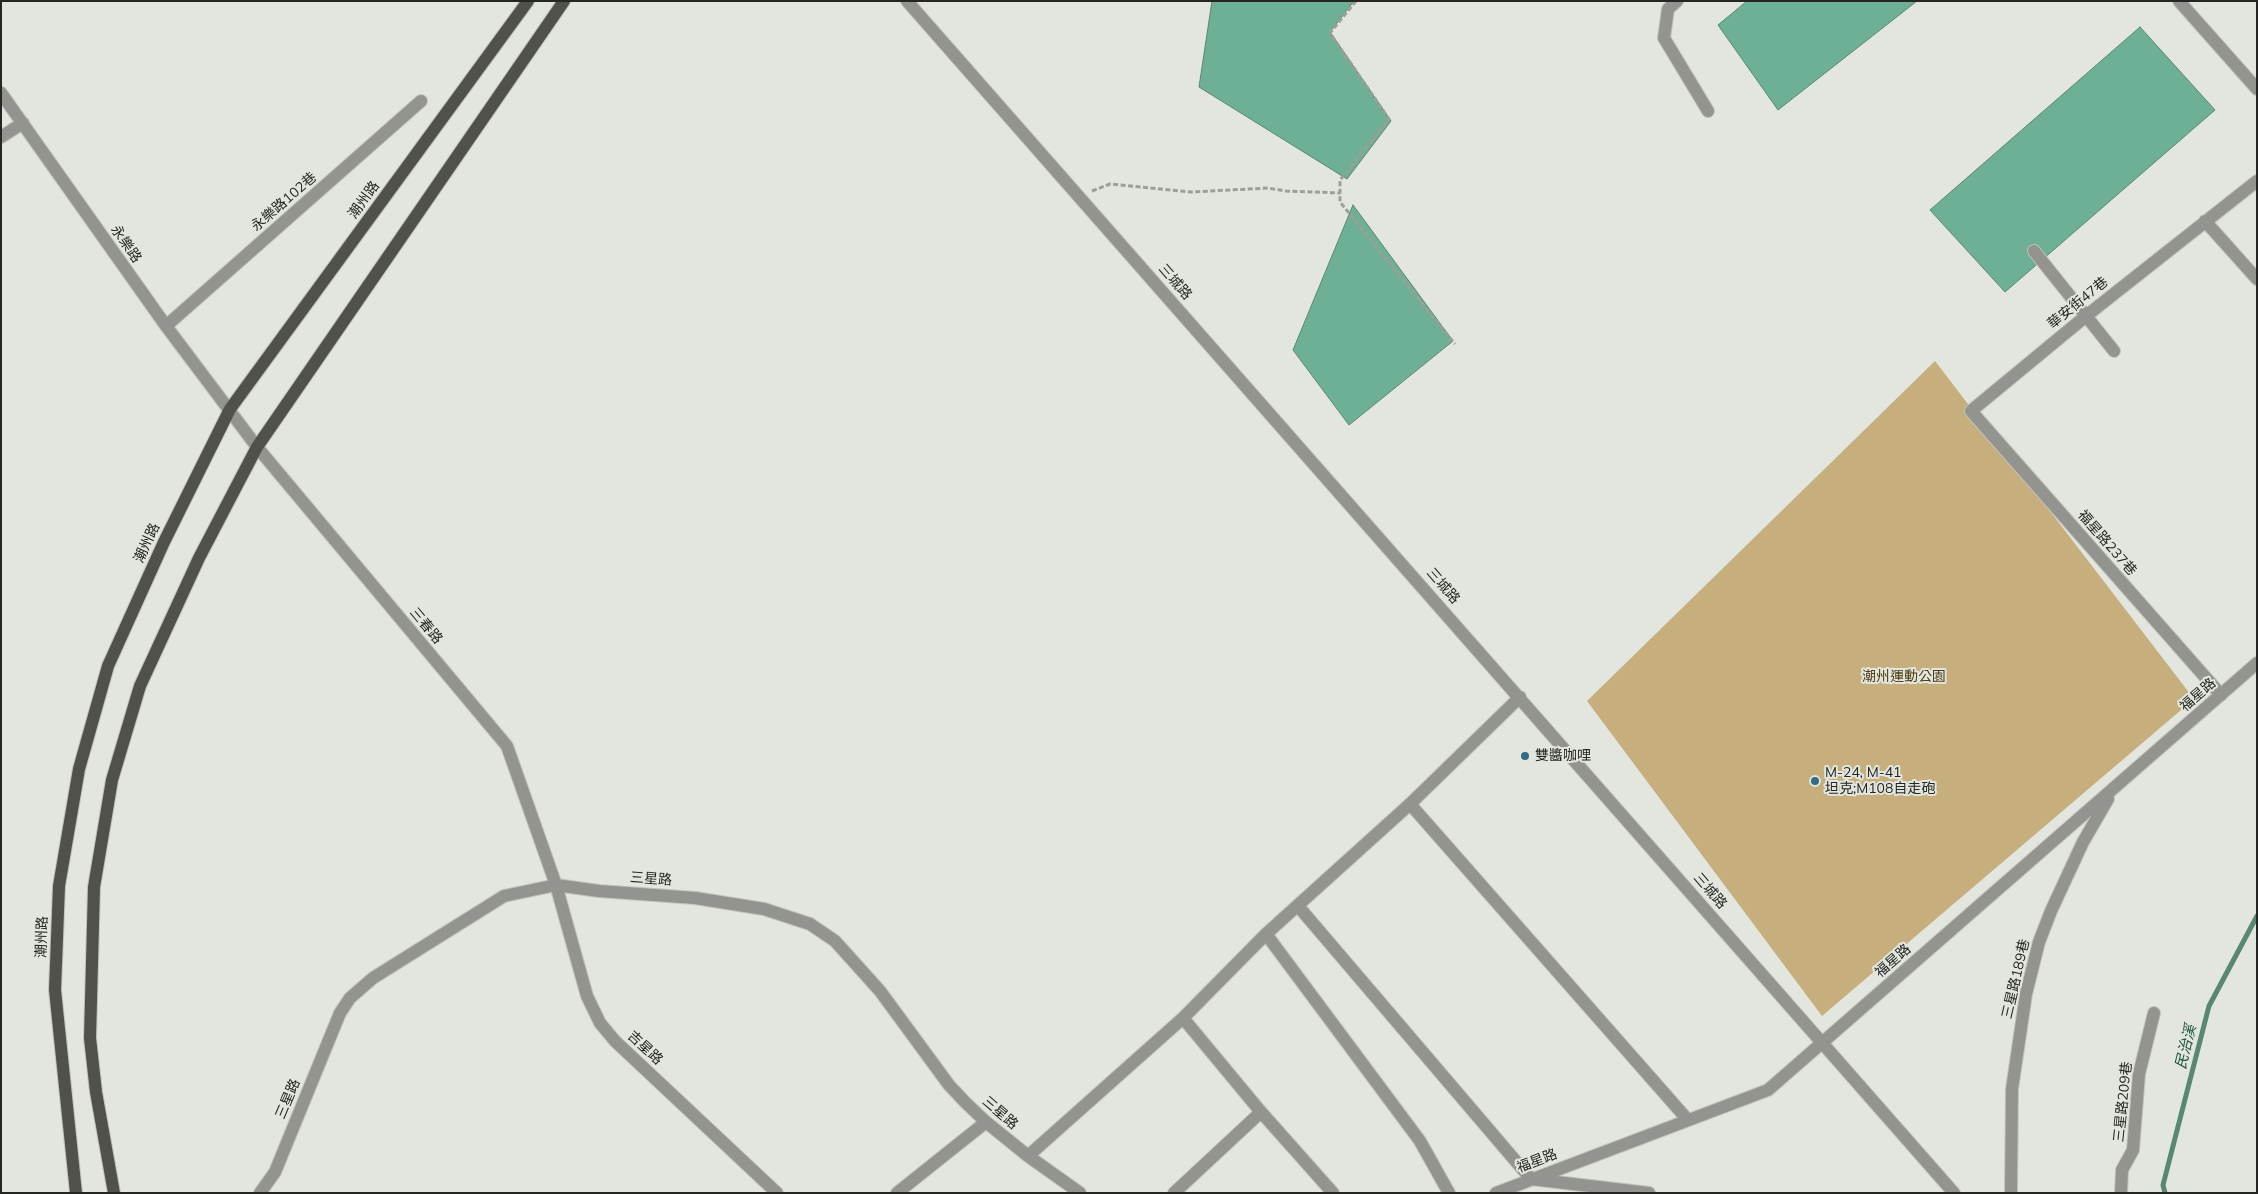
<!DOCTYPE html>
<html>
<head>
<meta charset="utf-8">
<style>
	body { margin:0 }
	#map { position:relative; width:2258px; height:1194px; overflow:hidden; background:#e2e6de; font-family:Mulish,sans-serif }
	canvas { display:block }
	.frame { position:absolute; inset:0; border:2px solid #252623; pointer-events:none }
</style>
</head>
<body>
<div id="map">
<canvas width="2258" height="1194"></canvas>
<div class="frame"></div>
</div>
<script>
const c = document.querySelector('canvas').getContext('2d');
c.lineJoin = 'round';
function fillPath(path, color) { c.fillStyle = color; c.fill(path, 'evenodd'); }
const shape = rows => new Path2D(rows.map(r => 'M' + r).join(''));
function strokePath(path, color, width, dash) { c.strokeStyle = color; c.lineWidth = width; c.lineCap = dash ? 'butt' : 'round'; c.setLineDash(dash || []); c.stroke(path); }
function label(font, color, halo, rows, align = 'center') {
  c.font = font + ' Mulish,"Noto Sans TC",sans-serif'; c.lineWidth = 4; c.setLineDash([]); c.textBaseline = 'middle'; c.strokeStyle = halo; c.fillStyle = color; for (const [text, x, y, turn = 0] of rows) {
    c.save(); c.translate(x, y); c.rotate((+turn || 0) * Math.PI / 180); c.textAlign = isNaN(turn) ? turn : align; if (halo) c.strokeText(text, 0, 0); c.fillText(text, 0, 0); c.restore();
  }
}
fillPath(shape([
	[1935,361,2194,699,1822,1016,1587,701]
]), '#c6ae7d');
const water = shape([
	[1212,1,1354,1,1330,32,1391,121,1347,179,1199,87,1212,1],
	[1747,1,1917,1,1778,110,1718,25,1747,1],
	[2140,27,2215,110,2005,292,1930,210,2140,27],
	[1353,205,1453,341,1349,425,1293,350,1353,205]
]);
fillPath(water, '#6eb095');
strokePath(water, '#588773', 1);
strokePath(shape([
	[2165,1193,2163,1185,2209,1006,2257,916]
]), '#588773', 5);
const minor = shape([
	[907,1,1954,1193],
	[1677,1,1668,9,1664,38,1708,111],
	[2179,1,2257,89],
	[1,93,166,326,257,447,507,746,556,885,587,996,600,1023,615,1041,777,1193],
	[1,137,23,123],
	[2205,221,2257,279],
	[2034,251,2114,351],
	[166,326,421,101],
	[2221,695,1971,411,2086,316,2257,181],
	[1410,804,1687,1119],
	[1298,906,1531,1179,1649,1193],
	[1266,934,1420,1141,1449,1193],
	[1183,1018,1261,1112,1333,1193],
	[1028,1156,1183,1018,1266,934,1410,804,1520,697],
	[260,1193,275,1172,340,1013,350,998,373,978,504,896,556,885,599,891,695,898,764,909,810,924,835,941,880,991,949,1085,965,1102,986,1122,1028,1156,1080,1193],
	[897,1193,986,1122],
	[1174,1193,1261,1112],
	[1496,1193,1768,1090,2257,663],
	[2011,1193,2012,1089,2026,994,2039,942,2051,911,2083,842,2108,799],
	[2121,1193,2122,1170,2133,1150,2139,1074,2154,1013]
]);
const major = shape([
	[76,1193,55,990,59,886,79,769,108,666,164,542,230,409,528,1],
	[114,1193,96,1092,90,1038,94,887,112,780,140,686,199,558,257,447,564,1]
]);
strokePath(minor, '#c0c3bc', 14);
strokePath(major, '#c0c3bc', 14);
strokePath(shape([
	[1356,1,1330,33,1389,119,1340,180,1340,202,1455,344],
	[1092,191,1110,184,1191,192,1268,188,1286,191,1340,193]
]), '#9c9f99', 3, [5, 2.5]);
strokePath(minor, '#93938f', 12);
strokePath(major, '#51514b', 12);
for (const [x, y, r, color] of [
	[1525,756,5,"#316b84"],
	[1815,781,5,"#316b84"]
]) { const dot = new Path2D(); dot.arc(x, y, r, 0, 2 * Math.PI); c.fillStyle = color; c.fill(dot); strokePath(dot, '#e2e6de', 2); }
label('14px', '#252623', '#e2e6de', [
	["潮州路",364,200,-54],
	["永樂路102巷",284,202,-41],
	["永樂路",126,244,55],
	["三城路",1175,282,49],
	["華安街47巷",2078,303,-39],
	["潮州路",147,543,-65],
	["福星路237巷",2107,543,49],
	["三城路",1443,586,49],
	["三春路",426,626,50],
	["福星路",2198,695,-41],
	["三星路",651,879,4],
	["三城路",1710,891,49],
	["潮州路",42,937,-88],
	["福星路",1893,961,-41],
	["三星路189巷",2016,979,-77],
	["吉星路",645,1048,43],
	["三星路",288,1099,-67],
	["三星路209巷",2123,1102,-84],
	["三星路",1000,1113,41],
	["福星路",1537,1161,-21]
]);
label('14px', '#4e3b0f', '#e2e6de', [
	["潮州運動公園",1904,677]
]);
label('14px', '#252623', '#e2e6de', [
	["雙醬咖哩",1535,756],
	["M-24, M-41",1825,773],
	["坦克;M108自走砲",1825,789]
], 'left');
label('italic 15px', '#205542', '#e2e6de', [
	["民治溪",2186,1047,-76]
]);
</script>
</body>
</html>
